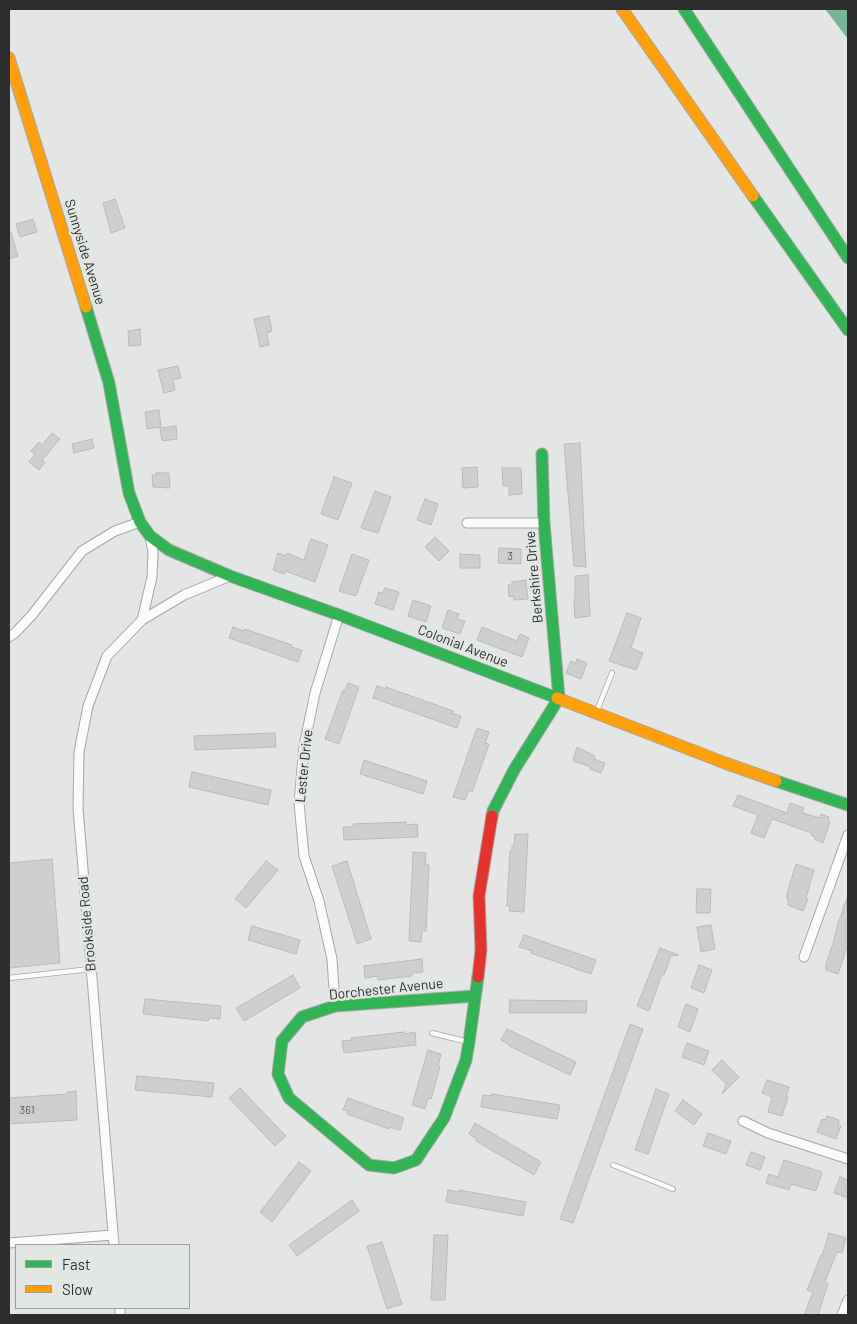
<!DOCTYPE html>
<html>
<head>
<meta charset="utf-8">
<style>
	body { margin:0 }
	#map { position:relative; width:857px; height:1324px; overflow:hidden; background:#e3e6e4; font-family:Barlow,sans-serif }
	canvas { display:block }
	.frame { position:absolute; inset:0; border:10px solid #2c2e2d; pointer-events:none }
	.legend { position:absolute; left:15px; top:1244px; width:175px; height:65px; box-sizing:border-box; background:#e2e7e4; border:1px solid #999d9b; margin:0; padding:6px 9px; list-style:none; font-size:15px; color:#2c2e2d }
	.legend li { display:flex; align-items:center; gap:10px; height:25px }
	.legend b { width:25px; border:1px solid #999d9b }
</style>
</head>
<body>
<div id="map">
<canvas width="857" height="1324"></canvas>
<div class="frame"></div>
<ul class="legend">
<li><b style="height:6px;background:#30b455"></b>Fast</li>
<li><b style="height:6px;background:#ff9f0a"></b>Slow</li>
</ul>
</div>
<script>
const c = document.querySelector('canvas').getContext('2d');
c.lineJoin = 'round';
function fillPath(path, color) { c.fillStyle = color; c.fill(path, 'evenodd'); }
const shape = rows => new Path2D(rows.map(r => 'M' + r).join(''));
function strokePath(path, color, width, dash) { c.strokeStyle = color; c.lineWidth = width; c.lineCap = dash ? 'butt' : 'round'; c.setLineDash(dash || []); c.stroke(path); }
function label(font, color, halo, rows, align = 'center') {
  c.font = font + ' Barlow,sans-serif'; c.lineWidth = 5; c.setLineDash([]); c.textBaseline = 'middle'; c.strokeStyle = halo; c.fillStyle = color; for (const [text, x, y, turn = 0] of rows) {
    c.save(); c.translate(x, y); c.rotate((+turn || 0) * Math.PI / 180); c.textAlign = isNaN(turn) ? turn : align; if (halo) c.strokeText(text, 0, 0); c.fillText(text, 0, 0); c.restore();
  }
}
fillPath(shape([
	[825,9,848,9,848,39]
]), '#77b498');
const building = shape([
	[115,199,125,228,111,233,103,203,115,199],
	[33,219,37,232,20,237,16,224,33,219],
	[9,233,11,233,18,256,9,259,9,233],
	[269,316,272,331,267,333,269,345,260,347,254,319,269,316],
	[140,329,141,345,129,346,128,331,140,329],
	[178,366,181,378,173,380,175,390,164,393,158,370,178,366],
	[159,410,161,427,147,429,145,412,159,410],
	[176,426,177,439,162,441,160,428,176,426],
	[52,433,60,439,42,460,45,462,39,470,29,462,35,454,31,451,39,442,42,445,52,433],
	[92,439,94,448,74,453,72,444,92,439],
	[580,443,584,531,586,567,574,566,564,444,580,443],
	[477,467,478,487,463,488,462,468,477,467],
	[502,468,521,468,522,494,509,495,509,486,503,486,502,468],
	[156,473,169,473,170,488,153,487,152,475,156,475,156,473],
	[334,477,352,483,338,520,321,514,334,477],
	[375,491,391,497,378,533,361,528,375,491],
	[425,499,438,504,431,525,417,520,425,499],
	[435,537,449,551,439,561,425,547,435,537],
	[311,539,328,545,315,582,285,571,284,574,273,570,278,553,286,556,287,553,304,560,311,539],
	[499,548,521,549,521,564,498,563,499,548],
	[352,554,369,560,356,596,339,591,352,554],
	[460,554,480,555,480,568,460,568,460,554],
	[588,575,590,616,575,618,574,599,575,599,575,576,588,575],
	[526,580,528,599,514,600,513,596,509,597,508,585,512,585,512,582,526,580],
	[385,588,399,592,393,610,375,604,379,592,383,593,385,588],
	[413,600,431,606,426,622,408,616,413,600],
	[448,610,459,614,457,619,465,621,460,634,442,628,448,610],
	[627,613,641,618,631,648,643,653,636,670,609,661,627,613],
	[233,627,244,631,245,629,292,645,291,647,302,650,298,662,229,638,233,627],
	[482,627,517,641,520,634,529,638,522,657,477,640,482,627],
	[577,659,587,663,581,679,566,673,571,661,576,663,577,659],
	[348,683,359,687,339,744,325,739,343,690,345,691,348,683],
	[377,686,386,689,386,687,453,711,452,713,461,716,457,728,373,698,377,686],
	[477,728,489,732,485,743,489,744,472,792,469,790,465,800,453,797,477,728],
	[275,733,276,747,195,750,194,736,275,733],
	[577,747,595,756,594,759,605,763,601,773,590,769,591,767,573,761,577,747],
	[364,760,427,781,423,794,360,774,364,760],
	[192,772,271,790,268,805,189,787,192,772],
	[738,795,787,813,790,803,804,808,802,813,820,818,821,814,829,817,828,821,830,822,823,843,814,839,815,837,811,835,812,833,772,819,764,838,751,833,758,815,733,806,738,795],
	[406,822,406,825,417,824,418,837,344,840,343,827,353,827,353,824,406,822],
	[515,834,528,834,524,912,509,911,510,906,507,906,510,851,512,851,512,846,514,846,515,834],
	[413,852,426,853,425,865,429,865,426,931,422,931,421,942,409,941,413,852],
	[52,859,60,963,9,968,9,863,52,859],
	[266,861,278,870,246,908,235,899,266,861],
	[347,861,371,939,357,944,332,866,347,861],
	[796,864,814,870,806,898,808,899,803,911,788,905,789,900,787,900,788,897,786,897,796,864],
	[697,889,711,889,710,913,696,913,697,889],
	[847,898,848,944,838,974,826,970,826,964,834,940,838,923,847,898],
	[711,925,715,949,701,952,697,927,711,925],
	[252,926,300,940,296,954,248,940,252,926],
	[524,935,596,960,591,974,531,953,532,951,519,947,524,935],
	[660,948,679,955,671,956,664,975,662,974,649,1011,637,1006,660,948],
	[422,959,423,972,412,973,412,976,378,980,378,976,365,978,364,966,422,959],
	[699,965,712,970,704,993,691,988,699,965],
	[293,975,300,988,244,1021,236,1008,293,975],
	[145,999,221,1006,220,1019,209,1018,208,1021,143,1014,145,999],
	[510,1000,587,1001,586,1013,509,1013,510,1000],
	[686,1004,698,1009,690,1032,678,1027,686,1004],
	[630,1024,643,1029,573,1223,560,1219,630,1024],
	[507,1029,576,1062,570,1075,509,1046,510,1045,501,1040,507,1029],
	[404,1032,405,1034,415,1032,416,1045,344,1053,342,1041,352,1040,351,1038,404,1032],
	[687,1043,709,1051,704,1065,682,1057,687,1043],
	[428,1050,441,1054,438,1066,440,1067,431,1099,428,1098,425,1109,412,1105,428,1050],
	[722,1060,739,1077,722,1094,727,1082,725,1083,712,1070,722,1060],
	[137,1076,214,1083,212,1097,135,1090,137,1076],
	[767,1080,789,1087,786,1097,788,1097,782,1116,768,1112,772,1097,762,1093,767,1080],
	[240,1088,286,1136,275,1146,229,1098,240,1088],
	[656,1089,669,1094,648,1154,635,1150,656,1089],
	[76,1091,77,1120,9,1124,9,1098,67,1094,67,1092,76,1091],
	[492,1094,560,1105,557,1119,481,1107,483,1095,492,1096,492,1094],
	[348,1098,404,1118,400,1130,390,1127,389,1129,347,1114,348,1111,343,1110,348,1098],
	[683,1100,702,1114,694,1125,675,1111,683,1100],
	[827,1116,839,1120,838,1125,841,1126,836,1139,817,1132,822,1119,825,1120,827,1116],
	[475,1123,541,1162,534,1175,476,1141,477,1139,469,1134,475,1123],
	[708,1133,731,1141,726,1154,703,1146,708,1133],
	[751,1152,765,1157,760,1170,746,1165,751,1152],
	[784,1160,822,1172,816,1191,791,1184,789,1190,766,1183,769,1174,778,1177,784,1160],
	[299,1162,311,1171,272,1222,260,1212,299,1162],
	[840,1177,848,1180,848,1198,834,1193,840,1177],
	[448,1190,459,1192,459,1190,526,1202,523,1216,446,1202,448,1190],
	[352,1200,359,1211,297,1256,289,1245,352,1200],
	[829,1233,846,1238,842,1253,837,1252,825,1282,828,1284,818,1315,804,1315,813,1292,807,1290,821,1255,822,1256,829,1233],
	[434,1235,448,1235,445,1300,431,1300,434,1235],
	[382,1242,402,1304,387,1309,367,1246,382,1242]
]);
fillPath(building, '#cdcfcd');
strokePath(building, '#b8bbb9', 1);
const lane = shape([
	[596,713,612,673],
	[9,978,91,969],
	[432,1033,468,1042],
	[613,1165,673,1189]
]);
const street = shape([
	[467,523,544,523],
	[142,620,152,577,153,552,150,536],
	[9,637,15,633,32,615,82,551,115,531,140,522],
	[804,957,848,835],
	[335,1006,332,959,319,901,304,856,299,803,304,746,315,693,339,615],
	[743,1121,768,1133,848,1159],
	[9,1243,113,1235],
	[114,1245,78,808,79,752,88,706,107,656,142,620,184,595,230,576],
	[120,1315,120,1308],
	[842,1315,848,1300]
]);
const fast = shape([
	[684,9,848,258],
	[753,196,848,330],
	[86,307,109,383,129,493,140,522,150,536,169,550,230,576,339,615,557,698],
	[776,781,848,805],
	[492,816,493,811,514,770,559,698,544,523,542,454],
	[475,996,335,1006,302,1017,282,1041,278,1074,289,1098,369,1165,394,1168,416,1160,444,1118,466,1060,469,1042,478,977]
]);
const slow = shape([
	[622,9,753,196],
	[9,58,86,307],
	[557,698,725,763,776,781]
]);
const jam = shape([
	[478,977,481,950,479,896,492,816]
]);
strokePath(lane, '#a5a7a6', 6);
strokePath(street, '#a5a7a6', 11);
strokePath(fast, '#a5a7a6', 13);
strokePath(slow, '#a5a7a6', 13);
strokePath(jam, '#a5a7a6', 13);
strokePath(lane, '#fbfbfb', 4.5);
strokePath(street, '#fbfbfb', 9);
strokePath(fast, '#30b455', 11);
strokePath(slow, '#ff9f0a', 11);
strokePath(jam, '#e5322d', 11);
label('11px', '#565857', null, [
	["3",510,556],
	["361",27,1110]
]);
label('14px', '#2c2e2d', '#e2e7e4', [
	["Sunnyside Avenue",85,252,73],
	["Berkshire Drive",534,577,-95],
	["Colonial Avenue",463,646,21],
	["Lester Drive",304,766,-84],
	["Brookside Road",87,924,-95],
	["Dorchester Avenue",386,989,-6]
]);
</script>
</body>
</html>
